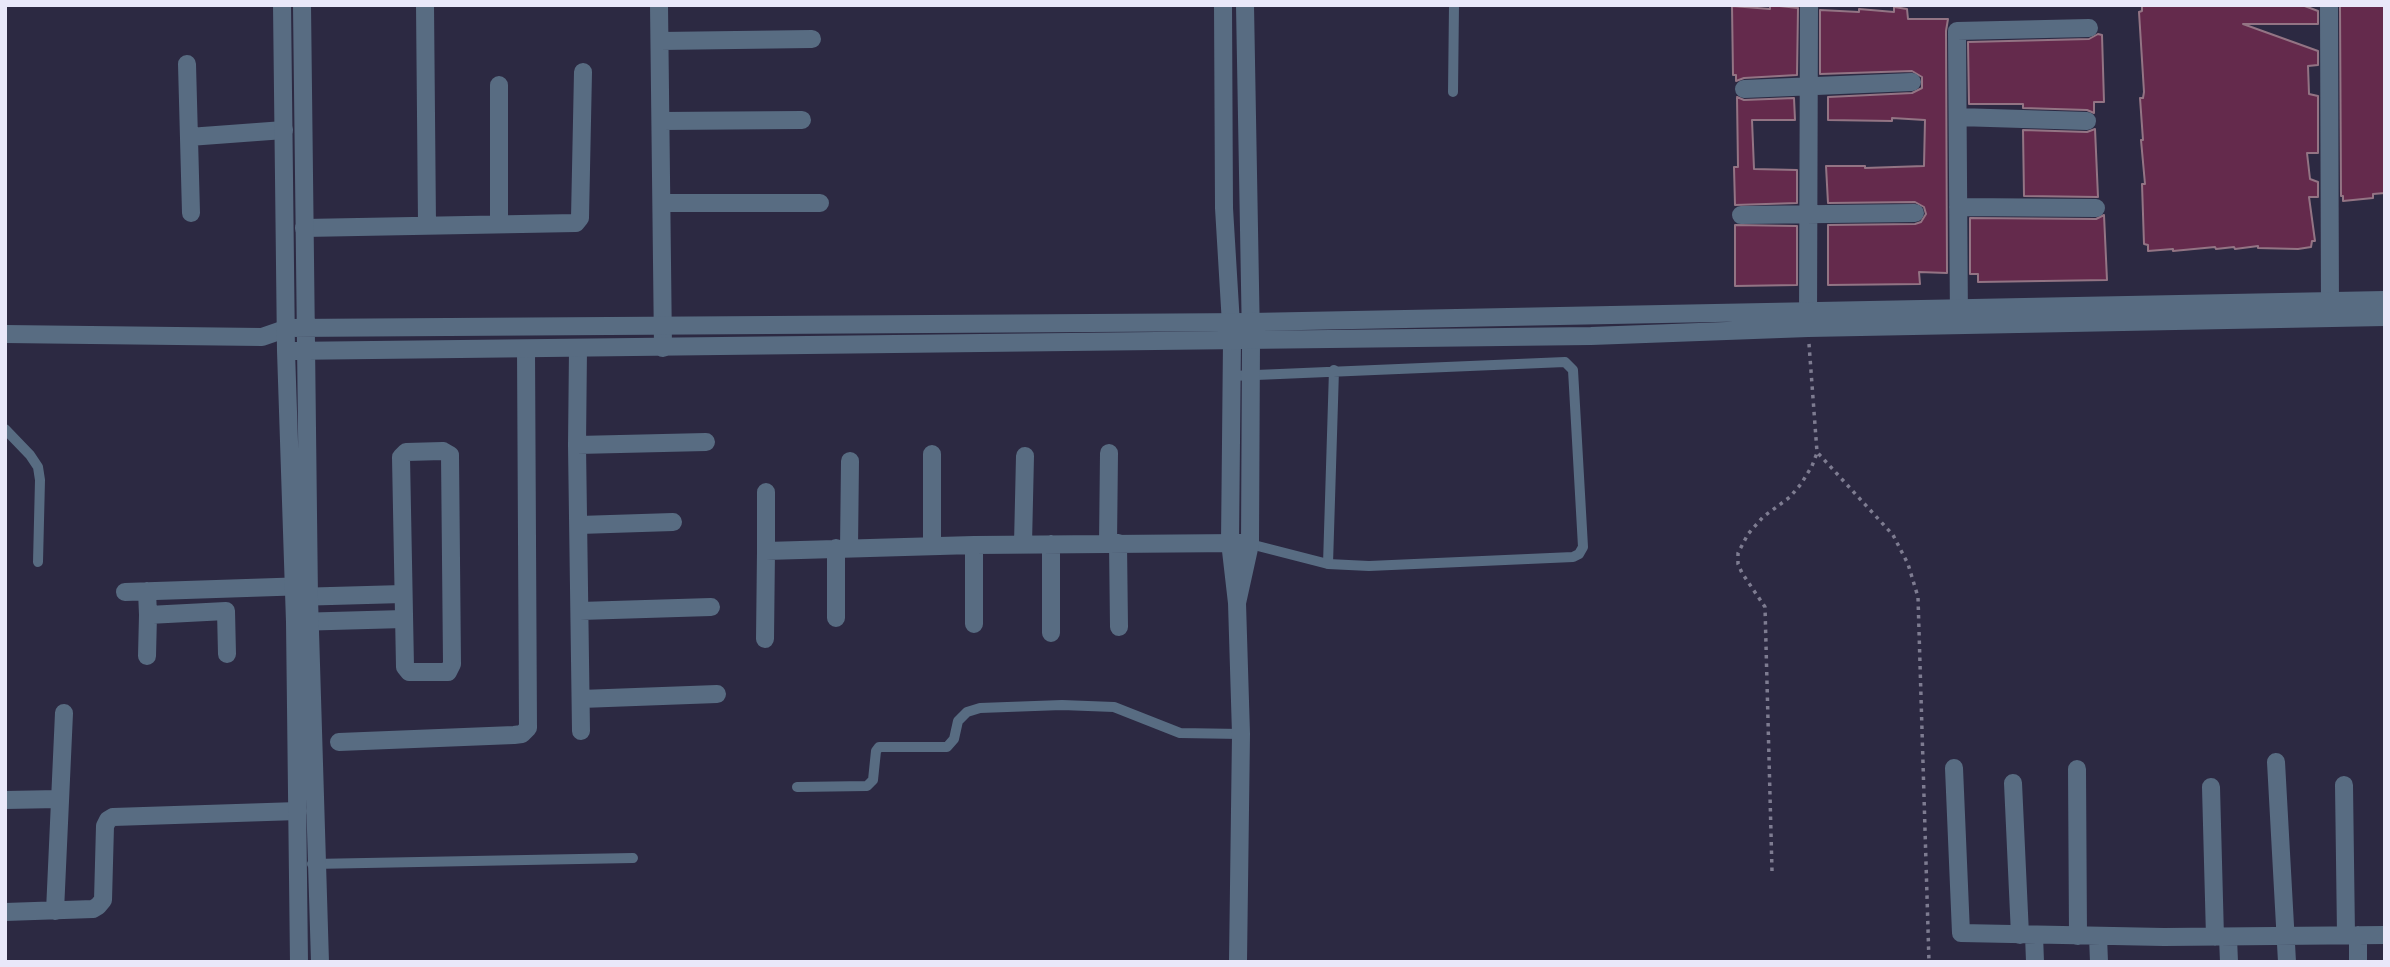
<!DOCTYPE html>
<html>
<head>
<meta charset="utf-8">
<style>
	body { margin:0 }
	#map { position:relative; width:2390px; height:967px; overflow:hidden; background:#2c2942; font-family:Montserrat,sans-serif }
	canvas { display:block }
	.frame { position:absolute; inset:0; border:7px solid #e9e8f9; pointer-events:none }
</style>
</head>
<body>
<div id="map">
<canvas width="2390" height="967"></canvas>
<div class="frame"></div>
</div>
<script>
const c = document.querySelector('canvas').getContext('2d');
c.lineJoin = 'round';
function fillPath(path, color) { c.fillStyle = color; c.fill(path, 'evenodd'); }
const shape = rows => new Path2D(rows.map(r => 'M' + r).join(''));
function strokePath(path, color, width, dash) { c.strokeStyle = color; c.lineWidth = width; c.lineCap = dash ? 'butt' : 'round'; c.setLineDash(dash || []); c.stroke(path); }
const building = shape([
	[1770,5,1798,8,1797,75,1744,78,1736,81,1736,75,1733,75,1732,6,1770,9,1770,5],
	[2142,5,2302,5,2318,11,2318,24,2243,24,2318,51,2318,65,2308,66,2309,94,2318,96,2318,153,2307,153,2310,179,2318,182,2318,197,2309,197,2315,241,2312,241,2311,247,2298,249,2258,248,2258,246,2235,249,2234,247,2216,249,2215,247,2173,251,2173,249,2148,251,2148,245,2144,244,2142,184,2145,184,2141,140,2143,140,2140,98,2143,98,2144,92,2139,12,2142,11,2142,5],
	[2340,5,2385,5,2385,193,2373,194,2373,198,2343,201,2343,196,2341,196,2340,5],
	[1894,7,1907,9,1908,19,1948,19,1946,31,1947,273,1919,272,1920,284,1828,285,1828,225,1915,224,1921,222,1926,214,1924,207,1915,202,1828,203,1826,166,1865,166,1865,168,1924,166,1925,120,1892,118,1892,121,1828,120,1828,97,1912,93,1922,88,1922,77,1912,71,1820,74,1820,10,1859,12,1859,9,1894,12,1894,7],
	[2098,34,2102,35,2104,102,2094,102,2094,113,2087,110,2023,108,2023,104,1969,104,1968,42,2089,39,2098,34],
	[1737,97,1744,100,1794,98,1795,120,1752,120,1754,169,1797,170,1797,203,1735,205,1734,167,1738,167,1737,97],
	[2095,129,2098,197,2024,196,2023,130,2087,132,2095,129],
	[2104,215,2107,280,1978,282,1978,274,1970,274,1970,218,2096,219,2104,215],
	[1735,225,1797,226,1797,285,1735,286,1735,225]
]);
fillPath(building, '#642a4c');
strokePath(building, '#937484', 2);
strokePath(shape([
	[1809,344,1817,452,1893,535,1908,564,1918,597,1929,962],
	[1772,871,1765,607,1742,573,1738,564,1738,553,1748,534,1763,517,1790,497,1801,484,1812,466,1817,453]
]), '#7e7c91', 3.5, [3.5, 5]);
strokePath(shape([
	[1453,92,1454,5],
	[1232,376,1565,362,1573,370,1583,547,1579,554,1573,557,1369,566,1328,564,1250,544],
	[5,429,30,455,38,467,40,480,38,562],
	[1328,564,1334,370],
	[797,787,867,786,873,780,876,751,879,747,947,747,954,739,958,721,967,712,980,708,1062,705,1114,707,1180,733,1241,734],
	[312,864,633,858]
]), '#586c82', 10);
strokePath(shape([
	[425,5,427,224],
	[659,5,663,348],
	[1223,5,1224,208,1232,341,1230,542,1237,603,1250,544,1251,341,1245,5],
	[2329,5,2330,314],
	[660,41,812,39],
	[187,64,191,213],
	[1744,89,1912,82],
	[1958,117,2087,121],
	[661,121,802,120],
	[189,137,284,130],
	[662,203,820,203],
	[1958,207,2096,208],
	[1741,215,1915,213],
	[499,224,499,85],
	[304,228,576,223,580,218,583,72],
	[1959,323,1957,31,2089,28],
	[1808,324,1809,5],
	[5,334,262,337,288,328],
	[578,349,577,445,581,731],
	[577,445,706,442],
	[443,451,450,455,452,664,448,672,409,672,405,667,401,457,406,452,443,451],
	[766,492,766,551],
	[579,525,673,522],
	[1118,543,1119,627],
	[1023,544,1025,456],
	[1108,544,1109,453],
	[974,545,974,624],
	[932,546,932,454],
	[849,548,850,461],
	[147,591,148,615,226,611,227,654],
	[125,592,307,586],
	[295,597,403,594],
	[1237,603,1241,734,1238,962],
	[580,611,711,607],
	[836,618,836,548],
	[295,622,404,619],
	[1051,633,1051,544],
	[765,639,766,551,974,545,1241,543],
	[147,656,148,615],
	[581,699,717,694],
	[339,742,514,735,522,734,528,728,526,350],
	[2276,762,2287,962],
	[1954,768,1961,933,2164,937,2385,935],
	[2077,769,2078,936],
	[2013,783,2020,935],
	[2344,785,2346,935],
	[2211,787,2215,937],
	[5,800,59,799],
	[55,911,64,713],
	[5,912,93,909,98,906,103,900,105,826,108,820,113,817,298,811],
	[2034,935,2035,962],
	[2098,936,2099,962],
	[2228,937,2229,962],
	[2358,962,2358,935]
]), '#586c82', 18);
strokePath(shape([
	[282,5,286,351,295,622,299,962],
	[302,5,309,598,320,962],
	[288,328,1250,322,2385,300],
	[286,351,1591,336,1808,328,2385,317]
]), '#586c82', 18);
</script>
</body>
</html>
